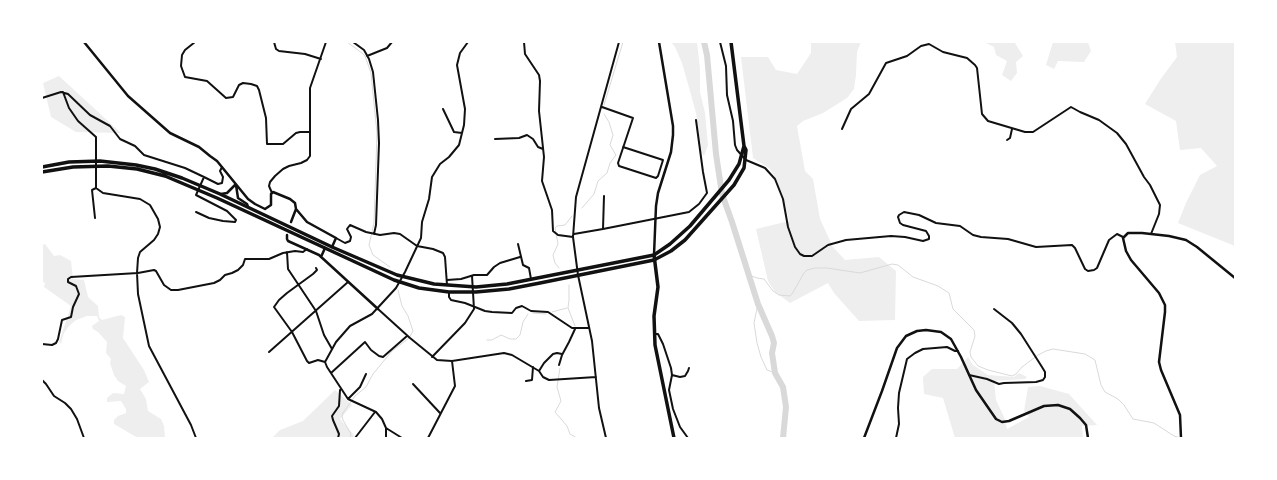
<!DOCTYPE html>
<html>
<head>
<meta charset="utf-8">
<style>
	body { margin:0 }
	#map { position:relative; width:1277px; height:480px; overflow:hidden; background:#fff; font-family:"Titillium Web",sans-serif }
	canvas { display:block }
	.frame { position:absolute; inset:0; border:43px solid #fff; pointer-events:none }
</style>
</head>
<body>
<div id="map">
<canvas width="1277" height="480"></canvas>
<div class="frame"></div>
</div>
<script>
const c = document.querySelector('canvas').getContext('2d');
c.lineJoin = 'round';
function fillPath(path, color) { c.fillStyle = color; c.fill(path, 'evenodd'); }
const shape = rows => new Path2D(rows.map(r => 'M' + r).join(''));
function strokePath(path, color, width, dash) { c.strokeStyle = color; c.lineWidth = width; c.lineCap = dash ? 'butt' : 'round'; c.setLineDash(dash || []); c.stroke(path); }
fillPath(shape([
	[671,42,697,42,700,69,700,92,705,113,708,145,704,156,701,152,696,113,688,84,682,63,675,47],
	[811,42,861,42,857,52,856,75,854,89,847,98,823,113,803,121,797,126,805,171,813,179,820,219,833,247,845,260,879,257,896,271,895,320,859,321,834,293,828,283,790,303,775,292,768,281,756,229,789,221,783,196,774,175,769,168,753,158,741,57,768,57,776,70,797,74,811,53],
	[984,42,1015,43,1023,56,1016,62,1017,73,1011,81,1002,75,1007,61,996,55,994,47],
	[1053,42,1088,42,1091,51,1084,62,1058,61,1054,69,1046,65],
	[1175,42,1235,42,1235,246,1178,223,1186,203,1200,175,1217,166,1201,148,1180,150,1176,121,1145,104,1160,80,1177,57],
	[59,76,121,133,76,132,51,117,43,83],
	[45,244,54,256,60,255,71,261,73,279,84,280,88,297,98,306,99,317,102,320,121,315,125,317,123,338,144,370,149,382,140,389,146,399,148,411,161,419,164,426,165,438,138,438,114,424,114,420,118,416,126,413,126,409,121,401,107,402,107,398,113,393,124,394,126,386,118,381,114,375,110,363,111,359,106,353,107,342,98,332,93,329,92,326,99,321,97,316,87,316,76,320,69,326,64,333,61,344,59,342,71,306,44,287,45,283,42,281,42,245],
	[968,357,973,365,988,375,1014,377,1019,373,1027,377,1025,379,994,381,996,400,1004,417,1007,429,1029,417,1024,411,1028,387,1040,386,1069,394,1097,425,1082,426,1083,438,955,438,943,398,924,394,923,377,932,369,957,369],
	[335,390,352,405,340,419,354,435,353,438,272,438,280,430,303,421]
]), '#eee');
strokePath(shape([
	[347,42,362,53,365,56,371,73,377,133,374,223,369,245,373,255,390,267],
	[604,105,623,42],
	[582,208,594,194,598,181,607,173,610,163,616,155,610,145,613,135,609,122,604,114],
	[559,268,555,263,553,255,558,244,555,228,557,226,565,225,572,216],
	[749,275,757,278,764,279,773,291,779,295,790,296,792,294,804,273,807,270,815,268,827,268,860,273,892,264,898,265,913,277,938,286,949,293,953,309,974,330,975,336,970,352,971,357,978,366,988,370,1012,376,1016,374,1022,367,1038,355,1046,351,1053,349,1085,354,1095,360,1101,385,1105,392,1118,399,1124,405,1133,419,1154,423,1174,436,1181,438],
	[569,285,569,300,568,308,575,326],
	[758,304,754,323,757,343,761,357,767,370,775,373],
	[552,312,567,308],
	[533,313,546,314],
	[487,340,492,340,501,335,510,339,516,339,520,335,523,322,528,314],
	[560,368,557,387,561,401,555,412,567,426,570,434,577,438],
	[350,438,351,434,343,420,342,416,343,413,355,396,366,387,373,374,392,351,409,338,413,331,408,316,402,306,398,290]
]), '#d9d9d9', 1);
strokePath(shape([
	[704,42,707,55,716,154,722,194,732,222,758,304,772,336,774,343,772,353,775,373,783,387,786,407,783,438]
]), '#d9d9d9', 6);
strokePath(shape([
	[195,42,185,50,182,55,181,66,185,77,207,81,226,98,233,97,239,85,243,83,251,84,257,86,259,90,266,118,267,144,283,144,296,133,300,132,309,132],
	[274,42,276,49,279,51,305,54,321,59],
	[353,42,364,50,369,59,373,72,378,120,379,143,376,225,374,234],
	[524,42,525,54,539,75,540,81,539,111,544,157,542,181,552,210,553,231,558,235,573,237],
	[720,42,726,66,727,95,733,121,735,145,737,150,746,160,765,168,775,179,783,199,788,227,795,247,800,254,804,256,812,256,828,245,846,240,891,236,905,237,923,241,929,239,929,236,926,231,903,225,900,223,898,217,899,215,904,212,919,215,936,223,960,226,973,235,981,237,1008,239,1036,247,1072,245,1075,248,1085,269,1088,271,1094,270,1097,268,1109,240,1117,234,1123,237],
	[367,56,387,48,392,42],
	[63,92,69,108,78,121,96,137,96,188,103,193,140,199,150,205,158,219,160,227,158,234,154,240,140,252,138,258,137,273,138,294,149,346,191,425,196,438],
	[42,98,61,92,68,94,90,115,110,126,120,139,135,146,144,155,185,168,204,177],
	[602,107,633,118,618,163,619,166,656,178,658,176,663,160,623,147],
	[443,109,454,132,462,133],
	[842,129,851,109,869,94,886,63,907,56,921,46,929,44,943,52,967,58,975,65,977,68,982,114,988,121,1025,132,1033,132,1071,107,1080,112,1099,120,1117,133,1126,144,1144,177,1150,185,1160,205,1159,214,1151,234],
	[495,139,519,138,527,135,533,139,538,147,543,149],
	[1007,140,1010,138,1012,129],
	[272,193,269,186,270,182,275,176,283,169,289,166,301,163,307,160,310,156,310,88,326,42],
	[196,212,209,218,223,221,235,222,236,220,227,211,196,195,204,177,218,184,222,183,223,177,220,171,222,167],
	[95,218,92,190,96,188],
	[603,229,689,212,699,204,707,193,703,172,696,120],
	[574,234,603,229,604,196],
	[336,238,345,243,350,241,351,237,347,229,350,225,366,232,380,235,394,233,400,234,417,246,433,249,443,253,445,257,447,285],
	[518,244,523,265,529,268,531,279],
	[287,252,288,269,316,311,324,335,332,349],
	[316,268,317,270,313,274,287,293,279,300,274,307,292,332,307,361,309,363,318,360,325,362],
	[447,280,461,279,474,275,487,275,494,267,500,263,520,257],
	[449,293,449,297,451,300,465,303,485,311,492,312,512,313,516,308,522,306,531,311,548,312,572,328,589,328],
	[378,309,410,338,437,360,452,361,504,353,512,355,539,371,543,377,549,380,596,377],
	[655,334,658,334,663,344,671,368,672,375,669,390,673,409,680,427,688,438],
	[42,344,52,345,56,343,58,339,62,320,71,317,73,307,79,294,76,286,68,282,68,279,71,277,138,273,154,270,156,271,164,285,171,290,178,290,214,283,220,280,225,275,232,273,238,270,243,265,245,259,269,259,283,253,295,251,303,252,307,249],
	[269,352,348,282],
	[432,357,465,323,474,309,472,276],
	[559,365,562,355,569,342,575,329],
	[539,371,544,363,553,354,557,353,562,354],
	[331,373,365,342,371,350,379,356,383,357,407,336],
	[672,375,680,377,685,376,688,371,689,368],
	[969,375,987,379,999,384,1004,383,1036,382,1043,380,1045,377,1045,372,1042,367,1021,334,1012,323,994,309],
	[42,380,46,384,54,396,65,403,71,409,77,419,84,438],
	[526,381,532,380,533,367],
	[413,384,440,413],
	[348,399,360,387,366,374],
	[338,438,339,434,333,420,332,416,339,406,340,390],
	[355,438,375,412],
	[386,438,386,428],
	[402,438,386,428,382,419,376,412,348,399,327,367,325,362,336,342,350,326,372,314,396,288,405,272,421,238,422,222,429,199,432,177,440,164,449,157,459,145,464,125,465,109,457,65,460,53,468,42],
	[428,438,455,386,452,361],
	[606,438,599,408,592,341,578,275,573,237,576,197,619,42],
	[896,438,899,424,898,408,899,393,907,359,915,353,923,349,947,347,955,351,958,351]
]), '#111', 2);
strokePath(shape([
	[84,42,128,96,170,133,199,147,210,156,217,161,248,199,255,204,265,209,271,205,271,194,273,192,290,199,295,203,296,209,307,222,336,238,332,247],
	[236,185,238,198,247,204,248,207],
	[221,194,227,193,235,185],
	[291,222,296,209],
	[287,235,287,239,288,241,319,255,378,309],
	[654,255,656,206,658,193,671,152,673,135,673,126,659,42],
	[321,257,325,248],
	[864,438,882,391,897,348,906,336,917,331,926,330,941,332,951,339,961,357,976,390,996,419,1002,422,1009,421,1044,406,1058,405,1070,409,1080,418,1086,425,1088,438],
	[1181,438,1180,415,1161,370,1159,362,1165,312,1165,305,1159,293,1131,260,1126,251,1123,238,1128,233,1142,233,1169,236,1186,240,1197,247,1235,278]
]), '#111', 2.5);
strokePath(shape([
	[654,255,658,287,654,316,655,345,674,438]
]), '#111', 3.5);
strokePath(shape([
	[42,167,69,162,100,161,136,165,155,169,182,178,220,194,332,247,397,275,434,284,476,287,507,284,654,255,670,244,690,226,729,180,739,164,744,146],
	[42,172,73,167,108,166,137,169,165,176,217,198,394,280,419,288,449,292,476,292,509,289,540,283,654,260,671,251,685,240,734,185,744,168,746,150,744,146,731,42]
]), '#111', 3.5);
</script>
</body>
</html>
